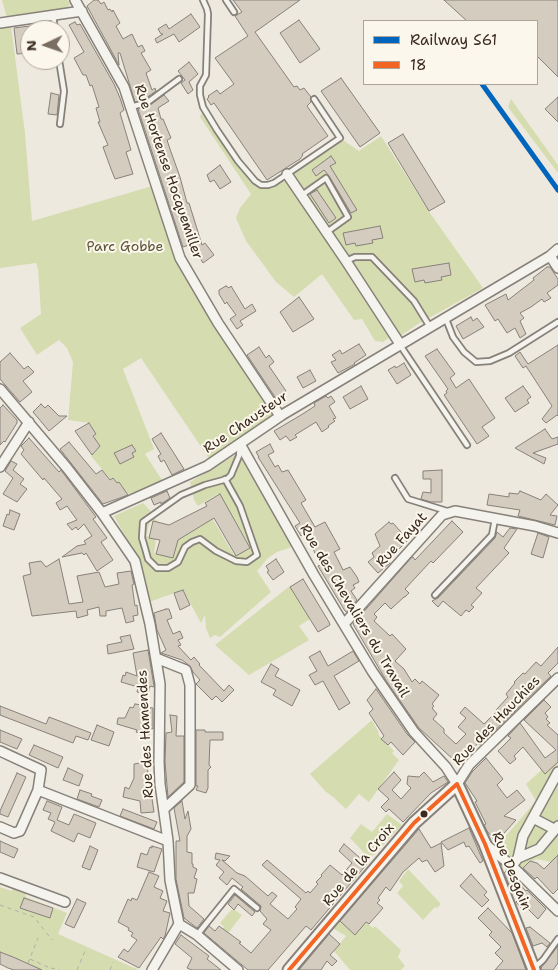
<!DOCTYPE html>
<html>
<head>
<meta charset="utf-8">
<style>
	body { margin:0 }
	#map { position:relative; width:558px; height:970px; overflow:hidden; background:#eee9df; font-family:"Shantell Sans",sans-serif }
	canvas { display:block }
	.legend { position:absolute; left:363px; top:20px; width:175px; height:65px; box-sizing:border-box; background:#fbf7ec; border:1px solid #aea59a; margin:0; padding:6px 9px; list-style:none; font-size:15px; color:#3b2a1e }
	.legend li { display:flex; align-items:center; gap:10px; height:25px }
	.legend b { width:25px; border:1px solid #aea59a }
	.north { position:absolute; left:20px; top:20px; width:50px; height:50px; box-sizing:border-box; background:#fbf7ec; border:1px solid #aea59a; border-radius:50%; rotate:267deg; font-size:14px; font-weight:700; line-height:20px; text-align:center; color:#3b2a1e }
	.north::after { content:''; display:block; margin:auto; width:18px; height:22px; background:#7a6d62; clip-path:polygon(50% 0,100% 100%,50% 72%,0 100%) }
</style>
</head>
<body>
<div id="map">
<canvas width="558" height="970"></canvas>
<ul class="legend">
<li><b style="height:6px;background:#0065bd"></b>Railway S61</li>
<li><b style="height:6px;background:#f26522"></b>18</li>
</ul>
<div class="north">N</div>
</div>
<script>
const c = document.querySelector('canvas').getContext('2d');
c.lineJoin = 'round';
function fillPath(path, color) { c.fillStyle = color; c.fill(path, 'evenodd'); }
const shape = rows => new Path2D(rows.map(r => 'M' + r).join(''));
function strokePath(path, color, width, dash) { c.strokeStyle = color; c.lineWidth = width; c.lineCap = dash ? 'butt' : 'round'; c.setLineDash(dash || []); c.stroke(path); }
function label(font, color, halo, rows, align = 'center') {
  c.font = font + ' "Shantell Sans",sans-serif'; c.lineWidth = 4; c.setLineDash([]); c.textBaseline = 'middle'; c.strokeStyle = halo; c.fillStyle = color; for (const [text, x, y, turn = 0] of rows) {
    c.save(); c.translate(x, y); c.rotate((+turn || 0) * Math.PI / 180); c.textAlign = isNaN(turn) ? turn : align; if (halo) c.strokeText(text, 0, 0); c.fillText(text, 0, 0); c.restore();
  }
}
fillPath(shape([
	[2,0,68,0,70,4,67,10,7,18],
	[11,26,25,133,32,221,156,185,180,258,280,416,212,463,141,358,123,369,154,449,145,454,164,483,128,494,119,482,117,483,113,478,110,479,91,456,97,450,93,437,96,434,89,423,68,420,73,362,67,348,59,340,37,355,20,328,41,314,38,269,36,263,0,268,0,28],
	[511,99,558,165,558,173,508,107],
	[203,109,247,175,261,184,280,180,340,138,359,151,381,136,430,213,483,288,418,324,393,341,330,247,389,338,383,342,375,341,362,319,354,320,322,274,294,297,276,282,246,241,236,218,240,208,251,194,200,117],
	[235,455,242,457,292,547,277,552,268,558,257,571,271,592,220,637,215,635,210,638,206,628,205,615,201,623,183,590,149,602,137,562,129,543,114,516,143,503,150,510,151,516,160,523,150,521,146,536,156,539,154,553,170,557,175,539,212,518,234,555,250,546,218,494,198,506,194,500,190,482],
	[291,585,310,619,299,626,309,640,249,675,215,645],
	[372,720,379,733,378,734,394,751,392,753,399,760,369,802,359,794,346,809,333,797,325,791,310,774],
	[558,755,558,855,551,862,536,859,521,869,498,845,536,801,526,784],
	[387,814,402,825,374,855,369,856,365,854,350,838,361,824,372,832],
	[408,869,441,904,437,908,435,907,423,920,397,893,403,886,399,881],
	[17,885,24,887,26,897,67,913,58,934,139,970,15,970,0,963,0,887,11,891],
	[231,910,235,910,242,915,219,945,213,940,224,927,220,923],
	[343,910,361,927,365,922,373,928,375,926,401,950,398,957,405,966,401,970,350,970,334,951,346,936,329,926]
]), '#d5ddb0');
const building = shape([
	[94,0,98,0,101,4,104,2,108,10,110,9,112,12,113,10,120,23,116,26,123,39,132,34,138,47,142,45,145,51,141,53,151,70,146,73,152,90,155,88,156,91,146,98,135,102,120,53,118,53,119,65,87,6,94,0],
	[233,0,300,0,255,32,294,87,297,86,300,90,304,88,311,97,311,102,307,106,328,136,302,154,303,155,300,159,267,180,214,103,211,105,207,99,209,97,208,96,217,90,220,94,234,84,215,58,248,36,235,16,242,12,233,0],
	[444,0,558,0,558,77,537,56,537,21,467,21,444,0],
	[191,14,200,27,179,42,174,34,157,43,155,39,163,34,161,34,158,29,166,24,169,29,191,14],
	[299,20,320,49,300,63,280,33,299,20],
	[75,22,77,25,80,24,114,84,120,98,124,110,120,113,131,150,126,152,133,174,115,179,111,169,103,147,108,145,98,122,100,122,96,108,99,107,92,85,90,86,86,75,83,75,74,58,84,52,69,25,75,22],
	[30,26,30,53,17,54,14,28,30,26],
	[189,62,198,74,189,82,193,90,188,94,181,83,185,80,178,71,189,62],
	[341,78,380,133,360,147,321,91,341,78],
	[51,93,59,95,57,115,48,114,51,93],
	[164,95,169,101,158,108,161,119,163,119,171,138,167,140,171,152,180,177,187,203,189,203,202,245,205,243,214,255,203,263,192,244,183,247,138,109,150,105,164,95],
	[558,97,558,122,545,109,558,97],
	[403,134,445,202,429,211,388,143,403,134],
	[331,156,336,163,330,166,357,210,351,213,329,176,324,170,316,176,312,170,331,156],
	[220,165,231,182,220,189,214,180,210,182,207,175,220,165],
	[317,190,336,218,329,223,310,194,317,190],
	[380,226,383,238,372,240,373,243,356,246,355,243,346,245,343,233,380,226],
	[449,263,451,275,441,277,442,280,425,283,424,280,415,282,412,269,449,263],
	[547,267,550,267,558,279,558,285,547,293,551,298,544,302,542,299,531,307,520,313,524,318,520,321,526,334,520,338,515,328,507,333,498,319,495,321,485,305,506,294,508,300,534,280,533,278,547,267],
	[226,286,229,288,231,286,245,309,252,304,256,311,240,321,243,325,237,329,230,319,236,315,228,304,227,302,225,304,219,294,219,290,226,286],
	[299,297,314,319,293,332,280,312,299,297],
	[471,317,473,321,477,318,484,327,463,339,456,326,471,317],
	[359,344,366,355,354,363,355,364,338,373,331,362,336,360,332,355,340,350,342,354,359,344],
	[558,345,558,416,557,415,546,423,542,419,552,406,526,366,523,368,515,356,520,352,528,364,558,345],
	[259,347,266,358,269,355,274,362,269,366,286,391,281,394,284,399,279,403,247,355,259,347],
	[437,349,455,374,450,378,456,388,469,379,495,418,482,427,489,436,477,444,444,395,447,393,446,391,448,389,425,356,437,349],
	[10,353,24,369,28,366,34,372,23,381,32,392,20,402,0,379,0,362,10,353],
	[404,363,411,375,397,384,388,370,395,366,396,368,404,363],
	[310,370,316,381,303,388,297,377,310,370],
	[361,386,368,399,350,409,343,397,361,386],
	[523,386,531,397,527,400,529,403,515,412,505,398,523,386],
	[326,396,328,398,331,396,335,402,329,406,336,418,333,419,335,421,328,426,329,427,322,432,316,422,295,435,297,437,290,441,286,436,280,440,274,431,301,415,315,406,314,403,326,396],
	[41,404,45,408,48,405,59,416,67,416,49,431,33,412,41,404],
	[3,405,17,420,17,423,5,442,4,441,0,445,0,408,3,405],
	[89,423,96,434,93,436,100,446,92,455,75,431,89,423],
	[545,429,552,439,558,437,558,444,533,453,546,458,544,464,515,448,545,429],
	[161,433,184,469,172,475,164,460,161,462,158,456,161,454,152,439,161,433],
	[29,438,59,472,61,470,96,517,93,519,107,538,101,542,113,560,97,571,86,553,84,555,82,553,62,557,77,546,86,544,84,541,92,536,84,524,78,530,76,527,72,530,67,524,77,520,67,506,60,510,56,503,62,499,44,478,43,480,21,454,24,450,21,446,29,438],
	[69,442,96,474,102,470,110,480,113,478,117,483,119,482,128,495,103,504,60,449,69,442],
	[270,444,274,452,268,455,275,467,278,465,282,472,288,470,306,500,301,503,315,527,325,522,340,549,334,552,343,570,350,567,357,577,359,582,353,585,355,588,351,591,357,600,347,612,345,611,318,566,321,565,305,533,301,536,295,526,300,523,258,457,259,457,256,452,270,444],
	[132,445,136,451,132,453,134,457,120,464,114,453,132,445],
	[11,461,17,464,13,470,24,479,20,484,27,489,17,502,3,494,13,478,5,471,11,461],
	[442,470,442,502,431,502,421,499,423,492,431,493,431,479,423,479,423,471,442,470],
	[167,491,170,498,161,504,161,502,154,505,151,498,167,491],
	[520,491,541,500,546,494,558,505,550,515,557,516,555,525,518,516,520,510,487,505,489,494,509,497,509,493,518,494,520,491],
	[220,494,250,548,236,556,214,518,178,540,173,558,156,554,160,540,149,538,153,521,169,525,207,506,205,503,220,494],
	[10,510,20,514,14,530,3,526,7,514,9,515,10,510],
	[452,521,463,532,433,563,431,561,405,589,409,593,405,597,404,597,391,609,385,603,374,614,377,617,374,621,390,636,392,634,406,649,395,661,404,669,412,682,415,679,420,684,422,681,439,695,432,704,434,706,432,708,437,714,433,719,444,729,444,733,456,744,466,734,458,727,466,718,460,713,465,707,484,724,497,711,496,710,508,697,506,694,515,683,514,682,523,673,525,674,536,662,541,666,558,647,558,663,548,673,551,676,480,745,478,743,462,762,459,759,456,762,419,728,387,682,353,624,411,558,413,557,415,560,452,521],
	[389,522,391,524,393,523,408,540,388,560,390,563,378,573,368,562,374,557,372,553,380,546,375,534,389,522],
	[510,528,517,529,504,548,509,553,476,588,482,593,471,605,474,607,469,612,466,610,461,616,443,601,438,607,432,601,438,598,495,538,497,532,503,537,510,528],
	[538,533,549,537,543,558,531,554,538,533],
	[59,559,69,604,83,602,77,576,99,572,105,587,119,584,117,573,131,571,134,584,132,585,135,606,137,605,138,615,133,616,134,621,126,623,122,608,106,611,106,616,100,616,99,607,87,610,88,615,77,618,76,611,32,616,23,576,31,574,29,563,41,561,46,567,59,559],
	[276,559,284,572,273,580,267,572,269,571,266,566,276,559],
	[303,579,329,622,330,625,318,632,290,587,303,579],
	[183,590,190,605,180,610,174,593,183,590],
	[166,609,169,609,172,618,167,620,173,634,180,631,183,638,178,640,181,645,178,646,191,660,194,657,200,664,199,665,224,691,229,685,234,690,222,702,216,696,212,700,196,684,200,680,193,672,190,666,182,660,161,653,166,650,157,630,154,613,166,609],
	[130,635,134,649,108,654,107,645,122,642,120,637,130,635],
	[148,650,154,686,154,687,150,686,148,694,137,692,138,687,121,682,123,675,125,676,126,672,137,676,133,653,148,650],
	[320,651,328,666,353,651,359,661,334,676,350,703,339,710,323,681,315,685,309,675,317,671,309,657,320,651],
	[271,664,279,669,275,676,300,690,292,706,273,695,276,690,261,682,271,664],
	[376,689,407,734,415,742,403,755,391,742,388,745,381,739,384,736,369,713,373,709,367,700,376,689],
	[544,700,551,707,545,713,548,717,546,719,550,723,547,725,558,735,558,762,545,774,523,747,514,756,516,759,510,764,498,751,511,738,508,736,520,723,545,758,556,750,524,720,544,700],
	[135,704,142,705,142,707,153,708,153,729,151,728,149,736,136,732,137,730,117,724,118,718,125,718,130,707,133,708,135,704],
	[0,706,46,724,49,717,91,733,88,740,76,736,73,743,0,715,0,706],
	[170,715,177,716,176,736,184,736,184,782,168,797,165,762,166,733,172,732,170,715],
	[97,725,114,732,109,746,91,740,97,725],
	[0,730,22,739,17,749,0,742,0,730],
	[196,730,205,730,205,732,223,732,223,740,210,740,209,765,211,767,208,770,208,788,206,793,196,790,198,786,196,786,196,730],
	[34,745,63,757,58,768,29,755,34,745],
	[486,758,503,779,497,785,507,798,517,790,525,800,504,816,516,820,496,842,487,831,484,825,486,824,475,802,477,801,465,783,472,772,486,758],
	[140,763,144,764,145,767,147,766,154,812,141,813,140,801,123,797,125,787,129,789,134,778,134,764,140,763],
	[68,768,83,775,79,786,63,780,68,768],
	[394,772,401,780,392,790,401,799,411,788,407,784,408,776,419,777,424,772,433,782,444,776,448,782,431,793,403,822,389,809,386,812,381,807,389,799,378,789,394,772],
	[17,773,26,777,8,817,0,814,0,811,17,773],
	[80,790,92,794,91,796,102,800,99,807,77,799,80,790],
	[47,801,62,807,57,820,69,825,74,814,96,823,90,838,78,833,74,842,51,831,55,822,48,819,51,813,43,810,47,801],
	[182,801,185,819,188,811,191,829,187,836,187,852,192,853,192,864,193,864,193,867,197,869,194,878,197,879,194,893,188,893,189,906,204,919,197,928,184,918,176,879,176,841,180,841,174,808,182,801],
	[123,809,157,822,154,829,120,816,123,809],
	[469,828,483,861,480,863,469,846,466,847,464,842,448,850,441,842,469,828],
	[419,829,431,848,441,843,444,866,435,872,427,860,422,862,419,858,403,872,390,891,386,887,378,898,380,900,377,903,383,908,369,924,366,922,355,935,340,921,419,829],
	[0,841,18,849,14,858,0,852,0,841],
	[344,844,367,864,311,930,306,926,268,970,248,970,204,933,209,926,215,931,219,926,241,942,239,943,251,953,271,930,263,924,267,919,260,911,261,906,241,889,243,887,232,878,227,885,219,878,224,872,216,865,220,860,215,859,216,853,230,856,225,861,222,860,237,873,245,876,268,896,272,892,277,896,270,904,288,919,297,909,295,907,301,899,262,865,267,860,306,893,308,891,310,893,318,884,316,882,322,876,321,875,330,865,342,875,352,863,339,851,344,844],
	[90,846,98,850,90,870,82,867,90,846],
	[152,846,162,849,154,872,137,867,141,853,147,855,150,847,152,848,152,846],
	[558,855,558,889,553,894,537,877,535,879,523,868,530,861,537,863,544,869,558,855],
	[507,870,526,891,527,890,546,909,538,919,526,907,523,910,516,902,522,896,512,886,510,887,504,873,507,870],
	[149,872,159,876,154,887,163,891,160,898,167,901,163,911,170,913,165,936,163,939,161,937,139,968,118,957,124,949,128,952,137,940,131,936,133,933,128,930,129,928,118,922,128,899,131,901,132,898,137,900,149,872],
	[471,874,487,892,484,895,489,900,482,907,460,886,471,874],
	[235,895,255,912,252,916,238,904,234,910,228,904,235,895],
	[24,898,53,908,50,918,20,908,24,898],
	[77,899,86,903,74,928,65,924,77,899],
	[488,908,512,933,526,970,495,970,503,961,495,953,501,947,489,935,492,932,478,918,488,908],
	[530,927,550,943,547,947,542,943,533,946,526,928,530,927],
	[329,934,340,944,330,955,337,961,332,966,327,961,321,970,299,970,329,934],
	[181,935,209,956,207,959,221,970,192,970,187,968,192,958,175,944,181,935],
	[558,946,558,963,553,970,541,970,541,968,558,946],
	[0,952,13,957,42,970,14,970,8,968,0,964,0,952]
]);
fillPath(building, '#d5ccc0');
strokePath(building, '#87817a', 1);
const lane = shape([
	[203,0,207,9,208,14,206,75,200,86,200,95,203,107,217,130,238,161,255,181,261,185,268,185,274,183,340,138,314,99],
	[226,0,234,12],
	[53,15,55,30],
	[59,60,64,91,60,124],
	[131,107,148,102,179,79],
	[302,195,326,178,348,217,327,232],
	[346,261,355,257,372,257,414,301,430,327],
	[446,319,453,337,464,352,476,362,490,361,509,353,558,322],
	[400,345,467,445],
	[395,478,408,499,450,512],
	[225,479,240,506,257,555,247,562,236,561,216,551,200,539,192,542,185,547,178,562,168,568,157,568,148,559,145,548,142,538,143,522,181,495,205,485,227,479,231,475,239,456,240,446],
	[435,595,492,535,495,519],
	[197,935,234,889,257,908],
	[534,968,543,960,558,939]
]);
const street = shape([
	[75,0,124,87,180,258,218,323,280,416],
	[0,23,82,11],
	[287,174,346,261,400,344],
	[550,256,558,268],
	[0,389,67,468,102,513,135,561,150,624,160,684,159,762,160,784,168,841,170,880,179,924,152,970],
	[240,444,314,575,372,671,414,732,446,767,457,784,469,765,558,678],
	[0,467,29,422],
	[102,513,207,466,282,415,550,256,558,249],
	[344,624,442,515,455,511,535,526,558,533],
	[156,658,186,670,190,685,190,785,164,809],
	[0,751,41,770,38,790,20,831,14,833,0,827],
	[38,790,168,841],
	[533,818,554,829],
	[485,844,512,866,558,911],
	[518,858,539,849,558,826],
	[512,866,518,858,523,836,558,772],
	[0,878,65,902],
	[179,924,197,935,238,970]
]);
const secondary = shape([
	[289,970,414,823,457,784,485,844,534,970]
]);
strokePath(lane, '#87817a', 8);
strokePath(street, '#87817a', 12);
strokePath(secondary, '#87817a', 15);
strokePath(shape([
	[0,905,34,917,52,940],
	[30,959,50,968,49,970],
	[28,963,38,938],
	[51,968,60,970],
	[77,970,85,951],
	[110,970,113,962]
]), '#b2aea9', 1, [4, 4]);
strokePath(lane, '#f5f3ee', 4.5);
strokePath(street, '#f5f3ee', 9);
strokePath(secondary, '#f5f3ee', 11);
strokePath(shape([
	[457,784,485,844,534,970],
	[289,970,414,823,457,784]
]), '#f26522', 4);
strokePath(shape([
	[482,84,558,190]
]), '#0065bd', 5);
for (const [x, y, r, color] of [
	[424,814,4.5,"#3b2a1e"]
]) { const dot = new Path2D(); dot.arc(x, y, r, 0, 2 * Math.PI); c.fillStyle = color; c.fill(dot); strokePath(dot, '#fbf7ec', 2); }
label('14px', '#3b2a1e', '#fbf7ec', [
	["Rue Hortense Hocquemiller",168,172,71],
	["Rue Chausteur",246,423,-34],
	["Rue Fayat",402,540,-48],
	["Rue des Chevaliers du Travail",354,611,59],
	["Rue des Hauchies",497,721,-46],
	["Rue des Hamendes",146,734,-93],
	["Rue de la Croix",359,865,-50],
	["Rue Desgain",511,871,68]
]);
label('14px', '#5c5439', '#fbf7ec', [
	["Parc Gobbe",125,247]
]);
</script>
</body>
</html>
